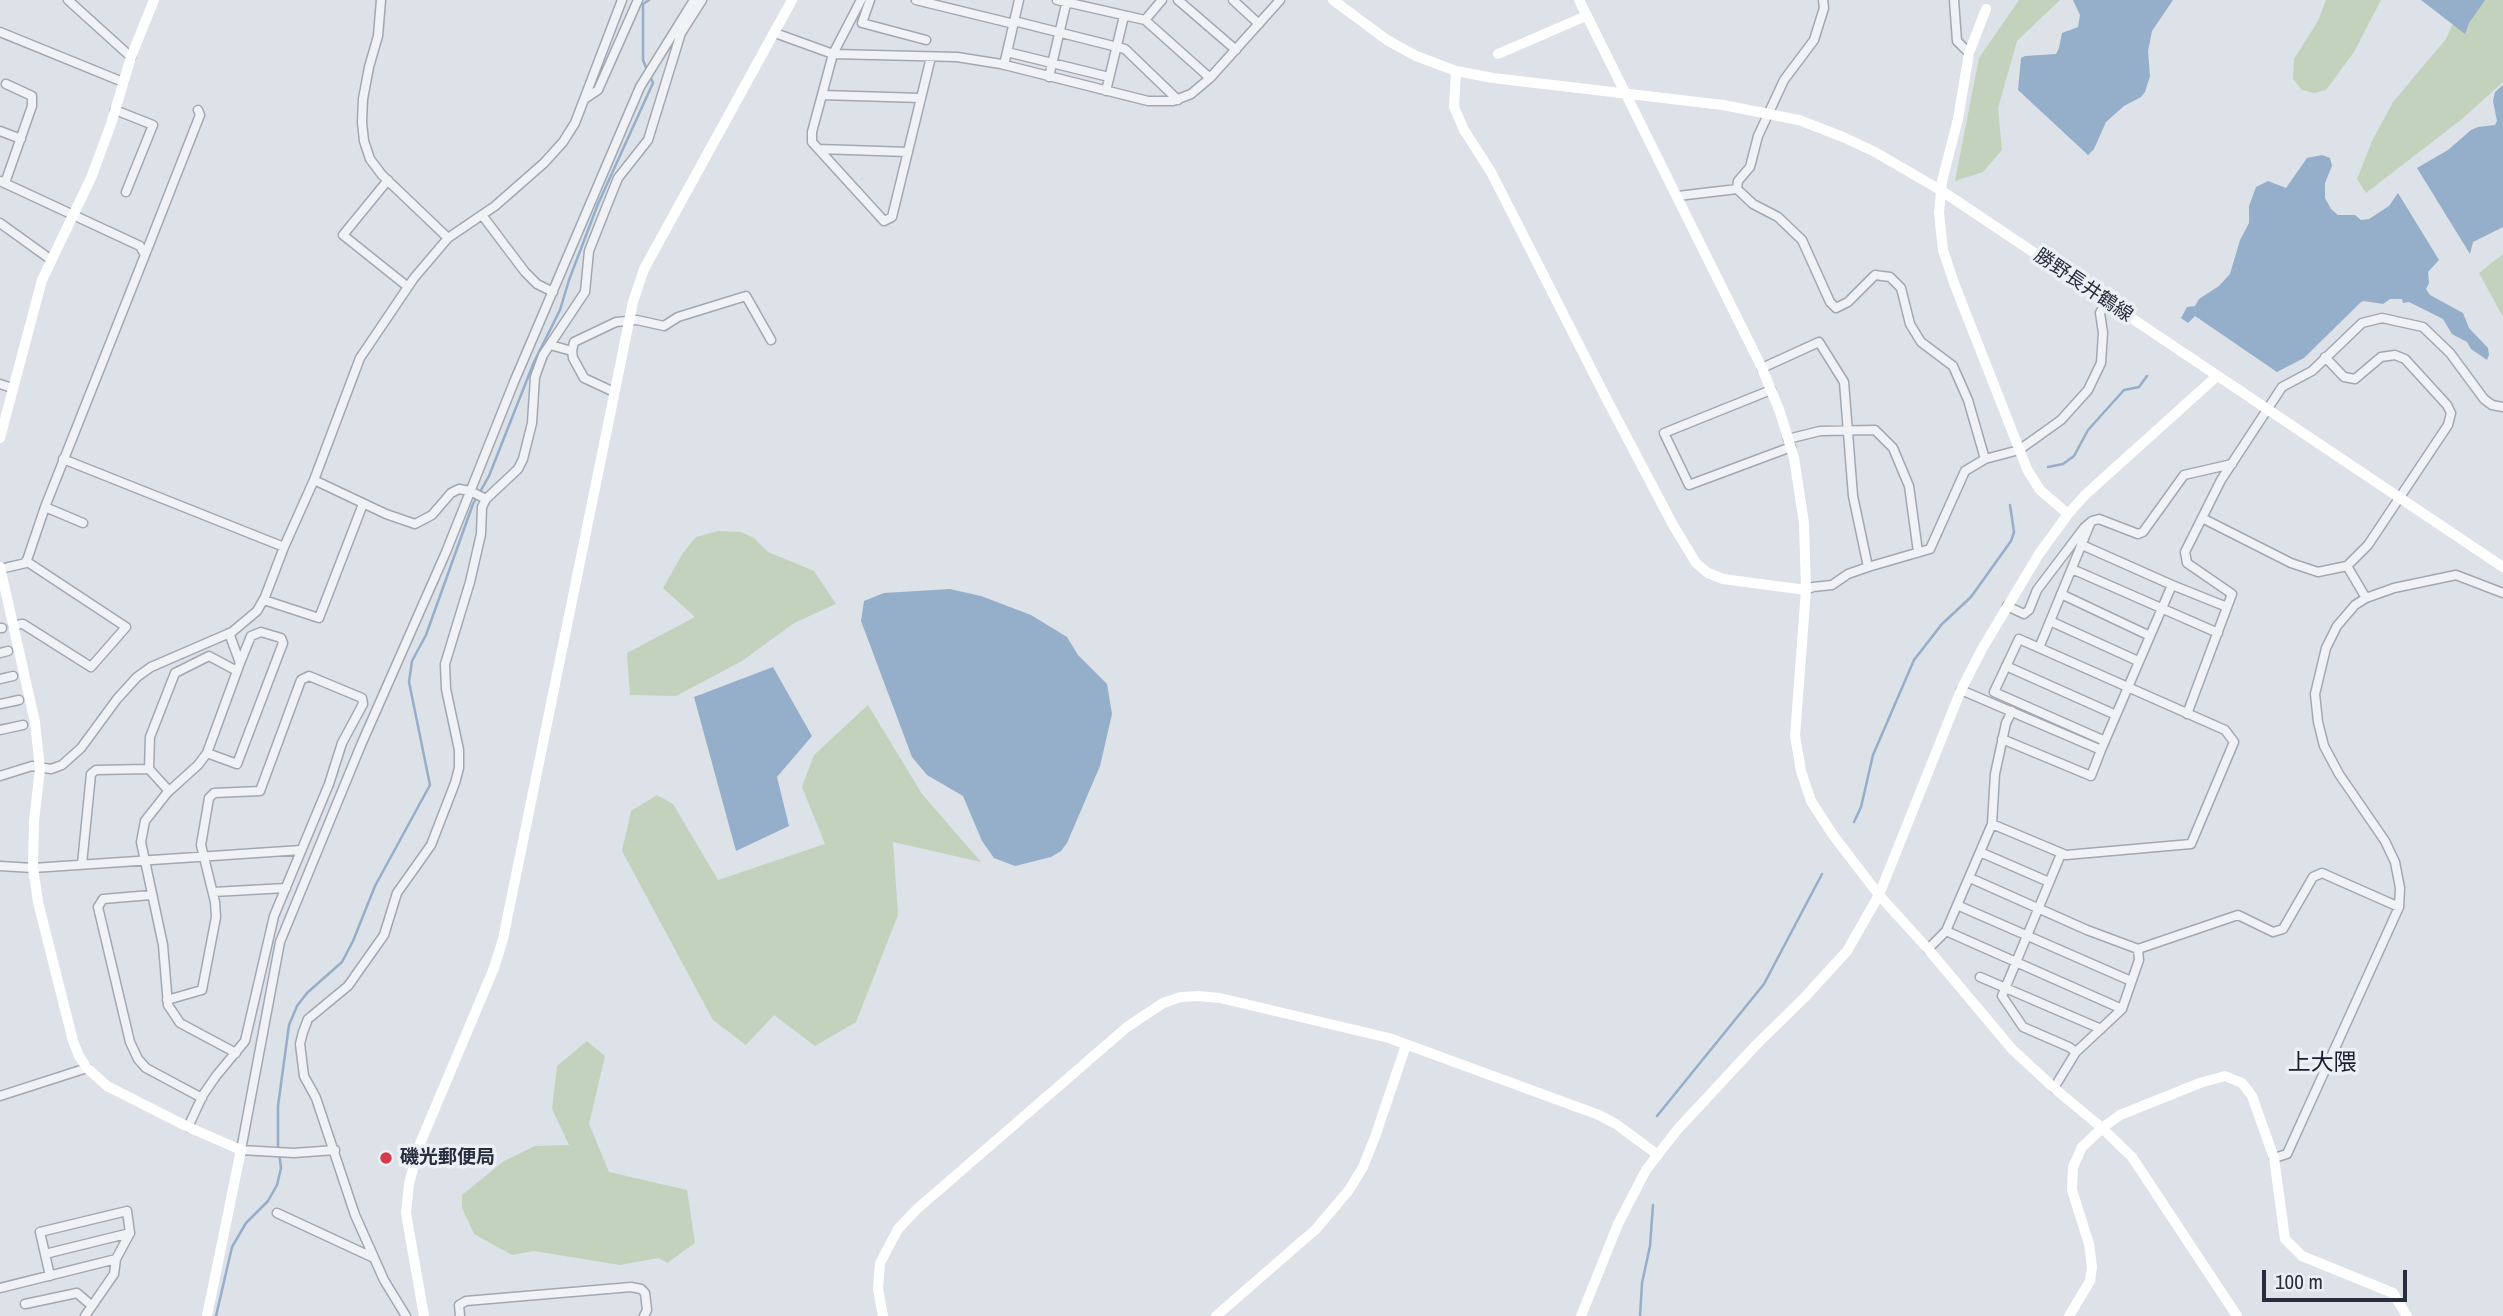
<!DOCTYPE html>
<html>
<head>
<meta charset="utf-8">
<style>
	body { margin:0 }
	#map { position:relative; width:2503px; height:1316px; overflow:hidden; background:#dde1e8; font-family:"Archivo Narrow",sans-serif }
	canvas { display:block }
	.scale { position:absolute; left:2262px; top:1270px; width:145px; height:32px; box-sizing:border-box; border:4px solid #262e3f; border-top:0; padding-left:9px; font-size:21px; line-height:24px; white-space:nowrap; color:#262e3f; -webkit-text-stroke:5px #ecf0f5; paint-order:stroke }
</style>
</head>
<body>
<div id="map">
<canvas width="2503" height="1316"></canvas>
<div class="scale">100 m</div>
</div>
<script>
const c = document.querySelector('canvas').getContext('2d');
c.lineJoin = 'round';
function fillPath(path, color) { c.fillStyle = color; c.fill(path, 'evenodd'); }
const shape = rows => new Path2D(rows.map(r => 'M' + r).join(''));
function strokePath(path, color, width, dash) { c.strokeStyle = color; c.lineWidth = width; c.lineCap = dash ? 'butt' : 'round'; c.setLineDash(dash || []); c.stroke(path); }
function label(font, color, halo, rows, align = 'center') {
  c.font = font + ' "Archivo Narrow","Noto Sans JP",sans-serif'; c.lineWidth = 7; c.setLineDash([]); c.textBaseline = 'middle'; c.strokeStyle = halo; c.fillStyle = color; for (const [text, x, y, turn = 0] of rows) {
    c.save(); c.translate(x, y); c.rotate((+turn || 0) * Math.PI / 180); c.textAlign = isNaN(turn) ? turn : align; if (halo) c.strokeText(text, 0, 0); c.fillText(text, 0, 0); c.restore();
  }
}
fillPath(shape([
	[2019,0,2060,0,2017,41,1998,108,2002,150,1983,172,1955,181,1979,58],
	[2326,0,2381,0,2354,52,2326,90,2314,93,2302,90,2293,79,2294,59,2318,21],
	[2463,0,2503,0,2503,82,2462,119,2366,193,2357,179,2372,141,2393,102,2446,39],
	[2503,254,2503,317,2479,273],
	[718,531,741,532,754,538,768,552,814,571,836,604,794,623,742,661,676,696,630,695,627,653,695,617,663,588,683,553,696,537],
	[868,705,922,794,981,862,893,842,898,915,856,1022,815,1046,774,1015,746,1045,713,1020,622,851,631,811,657,795,673,804,718,880,825,844,802,787,814,755],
	[587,1041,605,1056,589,1124,609,1172,687,1190,695,1243,667,1263,659,1258,620,1265,534,1251,512,1255,474,1234,462,1208,462,1195,504,1161,535,1146,569,1145,552,1109,557,1066]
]), '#c2d2bd');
fillPath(shape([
	[2073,0,2173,0,2152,31,2148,51,2150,76,2145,92,2141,97,2124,106,2106,122,2094,149,2088,155,2018,90,2021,58,2025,56,2056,54,2059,48,2062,33,2078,27,2080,15],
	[2421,0,2485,0,2469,23,2465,34],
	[2503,85,2503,227,2473,242,2470,254,2417,168,2448,150,2471,130,2478,127,2495,125,2497,121,2493,101,2495,92],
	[2322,155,2330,158,2332,166,2325,183,2325,198,2331,209,2338,215,2355,215,2361,220,2369,219,2389,206,2398,193,2439,260,2428,272,2429,283,2426,289,2430,295,2463,313,2469,328,2488,348,2489,355,2487,360,2471,349,2467,342,2452,334,2443,319,2409,302,2403,303,2402,299,2390,299,2383,304,2364,301,2361,302,2304,358,2277,372,2195,316,2188,323,2181,318,2187,307,2195,306,2199,299,2219,286,2230,274,2240,240,2249,223,2249,206,2256,187,2268,181,2286,188,2307,158],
	[950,589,981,596,1031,615,1067,637,1078,655,1107,684,1112,714,1100,766,1067,843,1061,851,1051,857,1015,866,994,858,982,841,963,796,927,775,912,757,861,621,864,601,884,593],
	[773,667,812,736,777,777,789,826,736,851,694,697]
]), '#95aeca');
strokePath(shape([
	[647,70,643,60,643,4,649,0],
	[2048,467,2063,464,2074,456,2088,430,2124,390,2139,387,2147,376],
	[1854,822,1861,807,1873,755,1914,660,1942,624,1971,597,2011,541,2014,532,2010,505],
	[1657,1116,1764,984,1822,874],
	[216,1316,232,1247,246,1223,268,1201,277,1185,281,1168,278,1145,278,1106,289,1025,297,1006,307,993,342,962,353,941,375,886,430,785,409,682,412,661,426,635,473,504,489,476,534,362,560,310,569,280,598,204,653,83,650,76],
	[1640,1316,1642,1283,1650,1246,1653,1205]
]), '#95aeca', 2.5);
const street = shape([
	[68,0,131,57],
	[381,0,378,36,369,67,363,99,362,122,364,141,370,159,382,175,448,238],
	[861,0,833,54,812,132,812,142,884,221,892,217,931,57],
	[870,0,862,23,926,40],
	[916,0,1014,24],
	[1057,0,1145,20,1210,78],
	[1178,0,1236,50],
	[1233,0,1259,24],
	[1954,0,1957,41,1969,53],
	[1145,20,1162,0],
	[1014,21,1125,49,1178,100],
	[0,32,123,82],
	[775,33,833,54,957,57,1001,64,1148,101,1173,101,1191,94,1210,78,1280,0],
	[1007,52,1109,77],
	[1004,65,1019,0],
	[1049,77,1067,0],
	[1106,91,1124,16],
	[822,95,921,98],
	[586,98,598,90,638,0],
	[115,110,153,125,126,192],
	[0,131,21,139],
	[819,149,908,152],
	[388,180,343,235,408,287],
	[0,181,140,246,145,255,45,507,26,563,0,569],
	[5,183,32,106,32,96,6,84],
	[1737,189,1753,204,1778,217,1802,240,1830,302,1836,308,1848,302,1875,275,1890,277,1901,288,1910,324,1921,342,1953,366,1968,400,1985,459],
	[1737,189,1738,181,1750,167,1758,136,1784,80,1814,40,1824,8,1823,0],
	[1678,196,1737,189],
	[482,215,525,272,537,284,553,292],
	[0,223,50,259],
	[145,255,200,115,198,110],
	[550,345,572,351,574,342,616,322,637,320,664,326,678,317,746,296,771,340],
	[572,351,573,358,584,378,614,392],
	[1762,368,1819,342,1844,382,1853,496,1868,567],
	[0,384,12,388],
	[1771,390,1664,433,1689,485,1791,447],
	[1788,439,1820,431,1875,430,1893,448,1909,486,1918,552],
	[63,459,284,547],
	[314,480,386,514,415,524,432,515,451,493,459,489,470,491,486,499],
	[45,507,83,523],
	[2202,518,2291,563,2318,572,2347,566,2368,545,2448,425,2451,413,2447,405,2405,359,2395,355,2381,357,2355,379,2344,377,2325,357],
	[2347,566,2366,598],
	[2072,569,2218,633],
	[2172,585,2227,607],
	[1806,590,1813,587,1832,585,1848,574,1868,567,1930,549,1965,471,1985,459,2019,450,2061,420,2088,390,2101,363,2103,333,2100,313,2106,302],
	[2061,594,2150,636],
	[264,600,319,618,363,504],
	[2007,606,2024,614,2029,610,2037,590,2084,528,2092,521,2099,519,2138,534,2143,532,2184,475,2232,464],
	[2050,621,2138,661],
	[13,625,23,624,91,667,126,627,26,561],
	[0,628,2,628],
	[229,633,240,663,207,753,198,765,167,793,145,821,141,842,163,945,168,1005,180,1023,236,1053],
	[2039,648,2090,524],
	[0,653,8,651],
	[2006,666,2116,715],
	[0,679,13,676],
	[1961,690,2101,750,2172,585,2082,545],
	[0,704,19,700],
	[2187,714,2232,594,2187,563,2185,552,2221,480,2282,387,2312,371,2362,323,2382,318,2423,327,2450,353,2484,399,2492,405,2503,407],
	[0,730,23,725],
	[2002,739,2091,776,2101,750],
	[207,753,237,764,283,643,281,638,261,632,251,636,240,663],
	[0,776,32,766,51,769,62,765,81,748,117,699,137,677,151,667,232,632,257,611,265,597,284,547,314,480,360,358,414,278,448,238,495,206,544,163,563,142,575,123,622,0],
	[169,791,149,769,150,737,175,673,209,656,237,671],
	[1992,824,2066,855,2191,844,2234,742,2225,730,2019,639,1994,692,2105,741],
	[1980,852,2049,882],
	[2061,854,2002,996,2023,1027,2069,1047,2076,1052],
	[82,864,91,774,96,770,149,769],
	[0,866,33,868,301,850],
	[1970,878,2087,930,2138,949,2238,915,2273,932,2283,929,2313,877,2322,873,2399,907],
	[213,892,286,888],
	[151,895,103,899,98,907,130,1042,138,1059,146,1068,202,1098],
	[1957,905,2131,981],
	[1946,931,2122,1009],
	[1928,949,1946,931,1992,824,1995,774,2006,723,2012,711],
	[1980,977,2101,1029],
	[167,1000,202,990,216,917,215,902,201,845,209,798,214,793,260,791,301,680,309,676,362,698,363,704,342,743,329,784,274,916,245,1041,216,1076,203,1095,188,1127],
	[2054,1088,2076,1052,2122,1009,2139,960,2138,949],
	[0,1096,87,1068],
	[335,1150,294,1153,241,1150,280,942,361,745,446,552,514,382,640,87,694,0],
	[2274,1158,2287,1154,2399,907,2400,888,2395,862,2385,841,2339,774,2324,746,2318,722,2315,694,2326,648,2337,626,2355,605,2366,598,2394,588,2456,575,2503,593],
	[277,1213,374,1258],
	[45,1254,130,1233],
	[50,1276,40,1232,127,1211,130,1233,116,1259],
	[0,1288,116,1259,114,1274,85,1316],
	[25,1304,77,1293,92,1306],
	[406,1316,384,1280,355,1215,316,1098,304,1076,300,1044,303,1032,308,1019,348,986,384,935,397,893,431,845,455,783,459,768,459,750,446,689,445,664,470,582,481,534,482,507,486,499,518,469,523,459,532,423,535,377,543,355,585,292,589,251,604,213,618,178,648,140,681,33,702,0],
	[460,1316,459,1305,466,1301,631,1287,641,1289,645,1293,647,1310,644,1316]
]);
strokePath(street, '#a2a8b2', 11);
strokePath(street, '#f0f2f6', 8);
strokePath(shape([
	[1333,0,1387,40,1416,56,1456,71,1493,78,1723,105],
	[1579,0,1762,368,1780,412,1794,458,1804,523,1806,590,1795,736,1801,771,1811,801,1833,835,1879,895,1928,949,2012,1049,2054,1088,2102,1128,2132,1157,2237,1316],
	[1986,9,1969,53,1958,119,1942,181,1939,213,1943,250,1954,283,2027,469,2040,490,2068,514],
	[1498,54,1586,16],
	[1456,71,1454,107,1464,130,1491,172,1605,396,1673,525,1696,563,1708,573,1723,579,1806,590],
	[1799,120,1843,137,1875,152,1942,191,2503,567],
	[0,438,42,280,91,178,111,124,131,57,154,0],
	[0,567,35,722,40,769,34,821,33,868,38,902,73,1041,79,1056,87,1068,107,1086,188,1127,241,1150,207,1316],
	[424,1316,406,1213,409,1184,419,1146,494,968,503,939,633,302,644,269,792,0],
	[883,1316,878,1289,880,1263,898,1229,917,1209,1127,1027,1163,1003,1181,997,1198,996,1220,998,1389,1038,1599,1115,1616,1124,1658,1155],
	[1216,1316,1316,1229,1349,1190,1363,1167,1375,1137,1406,1045],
	[1581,1316,1618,1224,1646,1170,1677,1130,1757,1044,1804,998,1847,951,1879,895,1961,690,1982,649,2039,554,2068,514,2085,495,2217,376],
	[2069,1316,2090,1281,2092,1267,2089,1244,2072,1190,2073,1167,2082,1147,2102,1128,2120,1115,2200,1083,2225,1076,2242,1083,2252,1096,2274,1158,2285,1239,2302,1256,2393,1293,2407,1316]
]), '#fff', 10);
strokePath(shape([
	[1723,105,1799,120]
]), '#fff', 10);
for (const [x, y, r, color] of [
	[386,1158,7,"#d53a4d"]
]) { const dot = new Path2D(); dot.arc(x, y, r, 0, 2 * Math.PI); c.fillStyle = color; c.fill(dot); strokePath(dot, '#ecf0f5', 2.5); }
label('19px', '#262e3f', '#ecf0f5', [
	["勝野長井鶴線",2083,286,34]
]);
label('bold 19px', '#262e3f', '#ecf0f5', [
	["磯光郵便局",400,1158]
], 'left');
label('23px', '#181f2f', '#ecf0f5', [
	["上大隈",2322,1064]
]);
</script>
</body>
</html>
